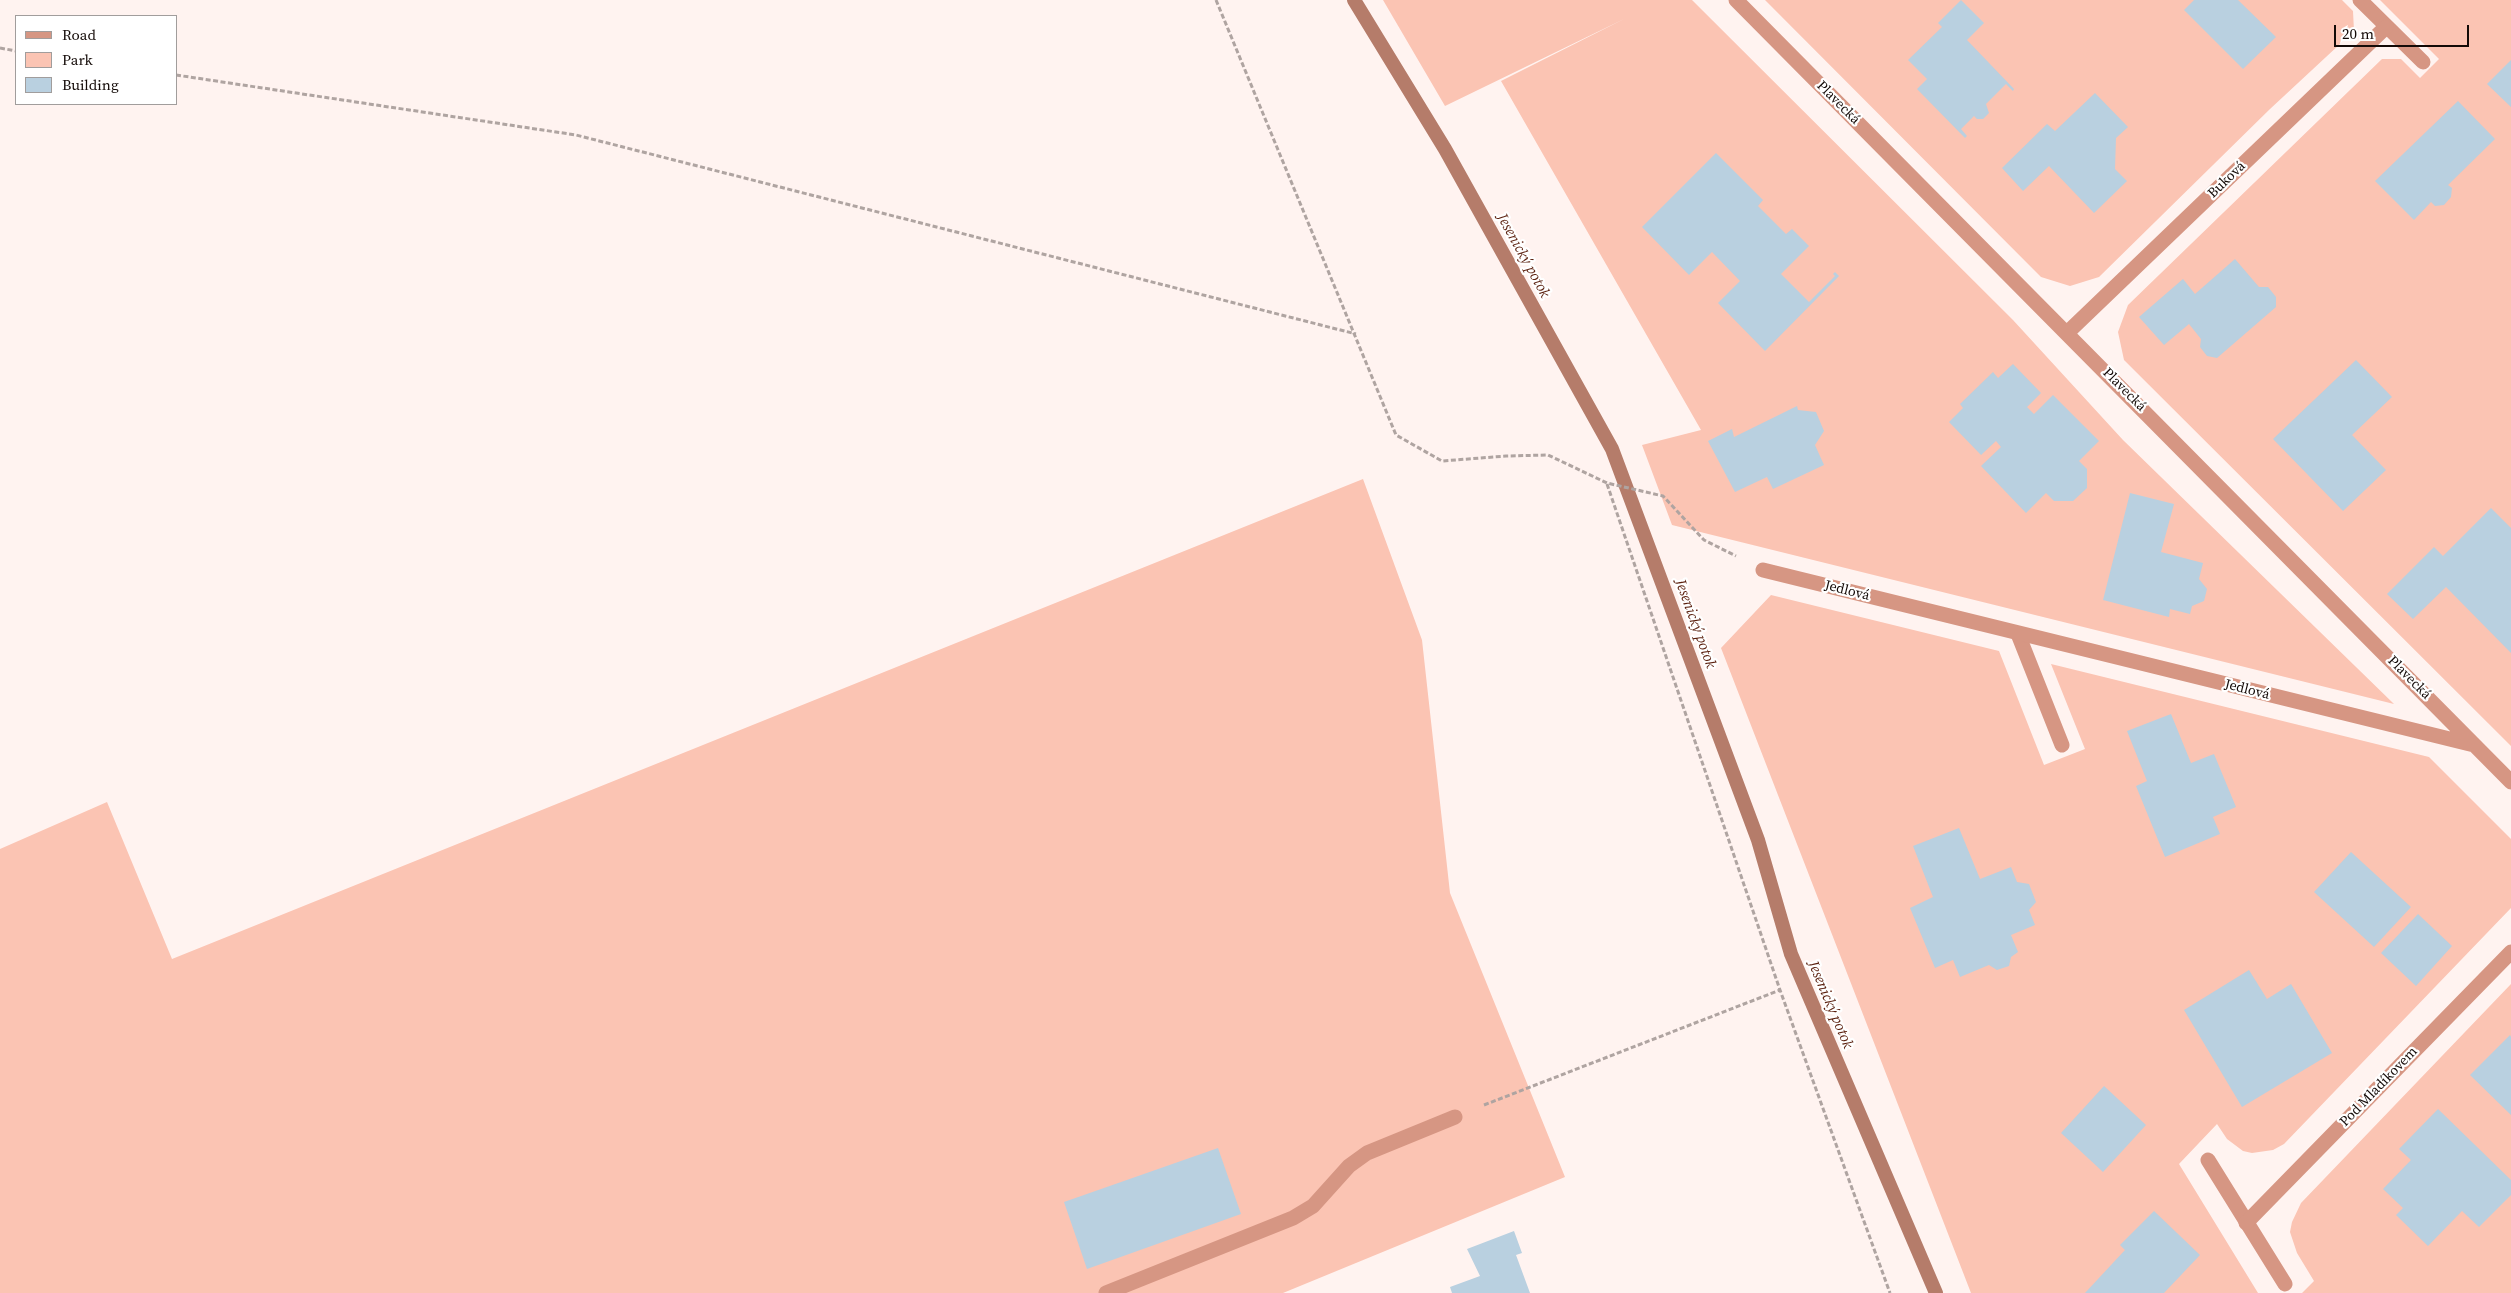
<!DOCTYPE html>
<html>
<head>
<meta charset="utf-8">
<style>
	body { margin:0 }
	#map { position:relative; width:2511px; height:1293px; overflow:hidden; background:#fff3f0; font-family:"Source Serif 4",serif }
	canvas { display:block }
	.legend { position:absolute; left:15px; top:15px; width:162px; height:90px; box-sizing:border-box; background:#fff; border:1px solid #a19d9c; margin:0; padding:6px 9px; list-style:none; font-size:15px; color:#130a07 }
	.legend li { display:flex; align-items:center; gap:10px; height:25px }
	.legend b { width:25px; border:1px solid #a19d9c }
	.scale { position:absolute; left:2334px; top:25px; width:135px; height:22px; box-sizing:border-box; border:2px solid #130a07; border-top:0; padding-left:6px; font-size:15px; line-height:18px; white-space:nowrap; color:#130a07; -webkit-text-stroke:4px #fff; paint-order:stroke }
</style>
</head>
<body>
<div id="map">
<canvas width="2511" height="1293"></canvas>
<ul class="legend">
<li><b style="height:6px;background:#d69683"></b>Road</li>
<li><b style="height:14px;background:#fbc4b3"></b>Park</li>
<li><b style="height:14px;background:#b9d0e0"></b>Building</li>
</ul>
<div class="scale">20 m</div>
</div>
<script>
const c = document.querySelector('canvas').getContext('2d');
c.lineJoin = 'round';
function fillPath(path, color) { c.fillStyle = color; c.fill(path, 'evenodd'); }
const shape = rows => new Path2D(rows.map(r => 'M' + r).join(''));
function strokePath(path, color, width, dash) { c.strokeStyle = color; c.lineWidth = width; c.lineCap = dash ? 'butt' : 'round'; c.setLineDash(dash || []); c.stroke(path); }
function label(font, color, halo, rows, align = 'center') {
  c.font = font + ' "Source Serif 4",serif'; c.lineWidth = 4.5; c.setLineDash([]); c.textBaseline = 'middle'; c.strokeStyle = halo; c.fillStyle = color; for (const [text, x, y, turn = 0] of rows) {
    c.save(); c.translate(x, y); c.rotate((+turn || 0) * Math.PI / 180); c.textAlign = isNaN(turn) ? turn : align; if (halo) c.strokeText(text, 0, 0); c.fillText(text, 0, 0); c.restore();
  }
}
fillPath(shape([
	[1383,0,1692,0,2013,320,2123,440,2394,704,1672,525,1642,445,1701,430,1501,81,1624,19,1445,106],
	[1765,0,2342,0,2353,11,2354,31,2270,109,2099,277,2070,286,2041,277],
	[2380,0,2511,0,2511,746,2124,360,2118,332,2128,305,2382,59,2401,59,2420,78,2439,59],
	[1363,479,1422,640,1450,893,1565,1177,1283,1293,0,1293,0,849,107,802,172,959],
	[1771,595,1999,651,2044,765,2085,749,2051,664,2429,757,2511,839,2511,908,2284,1144,2273,1150,2252,1153,2243,1151,2227,1139,2217,1124,2179,1164,2258,1293,1971,1293,1721,648],
	[2511,984,2511,1293,2302,1293,2314,1281,2297,1253,2290,1232,2292,1222,2301,1203]
]), '#fbc4b3');
strokePath(shape([
	[1354,0,1445,149,1612,449,1758,840,1791,954,1936,1293]
]), '#b57c6a', 14);
fillPath(shape([
	[1961,0,1984,23,1967,40,2014,89,2013,91,2006,84,1986,104,1989,113,1983,119,1977,119,1974,116,1961,129,1967,136,1965,138,1917,89,1927,79,1908,60,1942,27,1938,23],
	[2194,0,2238,0,2276,37,2243,69,2184,10],
	[2511,60,2511,107,2487,84],
	[2095,93,2128,127,2116,138,2115,169,2127,181,2094,213,2049,166,2023,191,2002,168,2047,124,2055,131],
	[2458,101,2495,139,2448,185,2452,188,2451,197,2444,205,2435,206,2431,202,2414,220,2375,181],
	[1716,153,1763,200,1758,206,1786,234,1792,229,1809,246,1781,274,1809,302,1835,276,1833,274,1835,272,1839,276,1765,351,1718,303,1740,281,1712,252,1689,275,1642,227],
	[2235,259,2259,287,2268,287,2276,297,2276,307,2217,358,2207,356,2200,347,2201,339,2189,324,2164,345,2139,317,2183,279,2195,294],
	[2356,360,2392,397,2352,435,2386,470,2343,511,2273,439],
	[2013,364,2041,393,2027,407,2034,414,2053,395,2099,441,2079,461,2087,469,2087,488,2073,501,2054,501,2046,493,2026,513,1981,466,2001,447,1996,441,1981,455,1949,422,1963,408,1960,404,1993,372,1998,378],
	[1797,406,1798,410,1816,412,1824,431,1815,445,1824,465,1773,489,1767,477,1735,492,1708,441,1732,429,1734,437],
	[2130,493,2174,504,2161,552,2203,563,2199,579,2207,589,2204,601,2192,606,2190,614,2170,609,2169,617,2103,600],
	[2491,508,2511,528,2511,653,2446,587,2413,619,2387,594,2434,547,2443,556],
	[2171,714,2191,763,2214,754,2236,807,2213,817,2220,834,2165,857,2136,786,2147,781,2127,731],
	[1959,828,1980,879,2011,867,2017,882,2029,884,2036,902,2029,910,2035,925,2011,935,2018,952,2011,957,2009,966,1997,970,1989,965,1960,977,1953,960,1935,968,1910,908,1933,897,1913,846],
	[2351,852,2411,907,2374,947,2314,892],
	[2418,914,2452,946,2416,986,2381,953],
	[2249,970,2267,999,2291,984,2332,1053,2242,1107,2184,1010],
	[2510,1035,2511,1037,2511,1115,2470,1075],
	[2104,1086,2146,1125,2103,1172,2061,1133],
	[2438,1109,2511,1180,2511,1195,2479,1227,2462,1211,2428,1246,2396,1215,2403,1208,2383,1189,2411,1160,2399,1149],
	[1218,1148,1241,1214,1087,1269,1064,1202],
	[2154,1211,2200,1255,2164,1293,2085,1293,2125,1250,2120,1245],
	[1514,1231,1522,1253,1516,1255,1530,1293,1452,1293,1450,1287,1480,1276,1467,1249]
]), '#b9d0e0');
strokePath(shape([
	[1216,0,1396,435,1442,461,1506,456,1548,455,1607,483,1663,496,1704,540,1736,556],
	[0,48,16,51],
	[176,75,576,135,1356,334],
	[1607,484,1780,990,1890,1293],
	[1484,1105,1780,990]
]), '#afa4a1', 3, [5, 2.5]);
strokePath(shape([
	[2360,0,2423,62],
	[2018,634,2062,745],
	[2208,1160,2285,1284],
	[1106,1293,1293,1218,1313,1206,1349,1166,1367,1153,1455,1117]
]), '#d69683', 15);
strokePath(shape([
	[1736,0,2511,782],
	[2067,333,2386,27],
	[1763,570,2474,745],
	[2246,1223,2511,952]
]), '#d69683', 15);
label('14px', '#130a07', '#fff', [
	["Plavecká",1838,103,45],
	["Buková",2227,180,-44],
	["Plavecká",2124,390,45],
	["Jedlová",1847,591,14],
	["Plavecká",2409,678,45],
	["Jedlová",2247,690,14],
	["Pod Mladíkovem",2379,1087,-46]
]);
label('italic 15px', '#5a1f0d', '#fff', [
	["Jesenický potok",1523,256,61],
	["Jesenický potok",1695,624,70],
	["Jesenický potok",1830,1005,67]
]);
</script>
</body>
</html>
